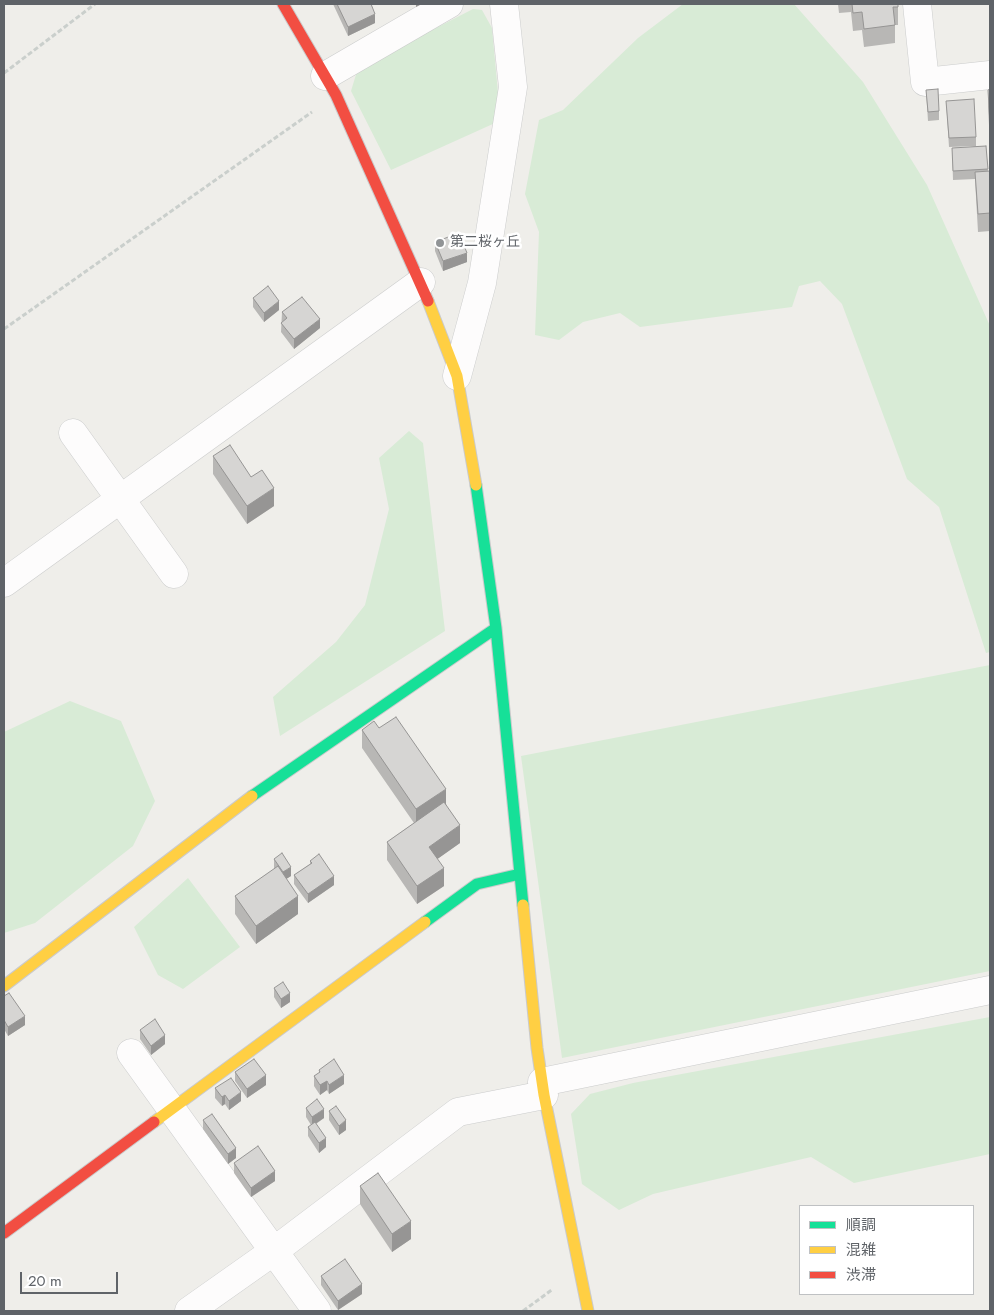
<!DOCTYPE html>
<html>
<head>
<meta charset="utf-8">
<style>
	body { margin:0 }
	#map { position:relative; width:994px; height:1315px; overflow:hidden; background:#efeeea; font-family:Jost,"Noto Sans JP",sans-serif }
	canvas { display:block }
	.frame { position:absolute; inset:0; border:5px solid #5f6368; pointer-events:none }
	.legend { position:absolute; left:799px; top:1205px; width:175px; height:90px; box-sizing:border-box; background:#fff; border:1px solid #bfc1c3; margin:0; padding:6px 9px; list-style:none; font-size:15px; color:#5f6368 }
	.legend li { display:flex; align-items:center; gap:10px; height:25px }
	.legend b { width:25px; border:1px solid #bfc1c3 }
	.scale { position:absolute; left:20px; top:1272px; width:98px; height:22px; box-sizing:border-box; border:2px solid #5f6368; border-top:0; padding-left:6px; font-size:15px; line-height:18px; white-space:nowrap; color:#5f6368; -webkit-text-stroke:4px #fff; paint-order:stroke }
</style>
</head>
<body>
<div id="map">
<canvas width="994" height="1315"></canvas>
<div class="frame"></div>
<ul class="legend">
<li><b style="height:6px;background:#16e098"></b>順調</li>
<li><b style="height:6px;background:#ffcf43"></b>混雑</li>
<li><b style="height:6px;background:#f24e42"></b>渋滞</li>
</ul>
<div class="scale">20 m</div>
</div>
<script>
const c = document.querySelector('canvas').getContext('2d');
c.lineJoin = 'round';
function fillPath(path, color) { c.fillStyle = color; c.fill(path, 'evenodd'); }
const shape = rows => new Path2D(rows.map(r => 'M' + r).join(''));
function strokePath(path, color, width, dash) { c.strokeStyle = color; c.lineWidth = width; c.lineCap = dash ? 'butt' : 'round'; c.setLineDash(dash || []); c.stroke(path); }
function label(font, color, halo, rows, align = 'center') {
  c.font = font + ' Jost,"Noto Sans JP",sans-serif'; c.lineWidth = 5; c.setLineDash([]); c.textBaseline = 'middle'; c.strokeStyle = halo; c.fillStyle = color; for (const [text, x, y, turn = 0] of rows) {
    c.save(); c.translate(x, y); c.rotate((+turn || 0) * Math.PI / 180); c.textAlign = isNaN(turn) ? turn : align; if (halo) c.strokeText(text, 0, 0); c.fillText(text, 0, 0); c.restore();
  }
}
fillPath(shape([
	[683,4,794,4,863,82,927,185,990,326,990,652,986,653,939,507,907,479,842,304,820,281,799,286,792,307,640,327,620,313,583,322,559,340,535,335,539,232,525,194,539,120,563,110,638,38],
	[473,9,482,10,492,28,498,93,495,123,391,170,351,91,358,68],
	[409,431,423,443,445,631,280,736,273,697,336,642,365,605,389,509,379,458],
	[990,665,990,971,562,1058,521,756],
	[70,701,121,721,155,801,133,846,35,923,4,933,4,732],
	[188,878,240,947,183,989,158,975,134,927],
	[990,1017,990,1154,854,1183,811,1157,653,1194,619,1210,582,1184,571,1114,590,1094,633,1083]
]), '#d8ebd6');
const street = shape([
	[917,4,925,82,990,75],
	[325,76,449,4],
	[457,376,482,283,513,87,504,4],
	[73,433,174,574],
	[4,583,421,282],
	[131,1053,317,1311],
	[542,1082,990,990],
	[189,1311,274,1251,458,1112,544,1095]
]);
const fast = shape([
	[476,485,496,628,523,905],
	[252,796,496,628],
	[425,922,477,884,520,874]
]);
const slow = shape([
	[428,301,457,376,476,485],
	[523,905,537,1048,544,1095,588,1311],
	[4,986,252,796],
	[154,1122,425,922]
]);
const jam = shape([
	[283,4,336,95,428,301],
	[4,1233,154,1122]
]);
strokePath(street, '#cbcccc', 29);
strokePath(fast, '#cacacb', 13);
strokePath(slow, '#cacacb', 13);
strokePath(jam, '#cacacb', 13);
strokePath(shape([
	[4,73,95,4],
	[4,329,312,112],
	[523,1311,553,1289]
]), '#cacfcc', 3, [5, 2.5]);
strokePath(street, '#fdfcfc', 28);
strokePath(fast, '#16e098', 11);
strokePath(slow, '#ffcf43', 11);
strokePath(jam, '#f24e42', 11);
fillPath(shape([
	[333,4,371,4,375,23,348,36],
	[838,4,898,4,898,25,895,25,895,43,864,47,862,30,853,31,851,12,839,13],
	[990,89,990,142,988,108,988,90],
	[926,90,939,111,939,120,928,121],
	[946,101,976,137,976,146,949,147],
	[986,146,988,171,990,171,990,231,978,232,975,179,953,180,952,148],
	[435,242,467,262,443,271,435,251],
	[253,298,279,310,264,322,253,307],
	[282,312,320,328,294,349,281,332],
	[213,456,274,506,247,524,213,474],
	[379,728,446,804,460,843,437,859,444,886,417,904,387,860,387,842,414,823,362,748,362,730],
	[274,859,291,876,286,879,298,914,256,944,235,914,235,896,274,869],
	[310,861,334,885,308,903,294,884,294,875,310,864],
	[274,988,290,1002,281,1008,274,997],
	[4,996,25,1025,8,1036,4,1029],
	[140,1030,165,1044,151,1055,140,1039],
	[319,1070,344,1084,329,1094,327,1090,320,1095,314,1086,314,1076,319,1073],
	[235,1072,266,1085,247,1098,235,1081],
	[215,1088,241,1101,229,1110,225,1104,222,1106,215,1098],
	[306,1108,324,1118,316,1124,326,1147,319,1153,308,1136,308,1127,311,1125,306,1117],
	[329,1111,346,1130,339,1135,329,1120],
	[203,1120,236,1158,228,1164,203,1129],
	[234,1163,275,1181,251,1197,234,1173],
	[360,1186,411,1239,392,1252,360,1204],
	[321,1276,362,1294,338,1310,321,1285]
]), '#b8b7b5');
fillPath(shape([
	[416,4,422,4,416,7],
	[375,14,375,23,348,36,348,27],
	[467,253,467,262,443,271,443,261],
	[279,301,279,310,264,322,264,313],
	[320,319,320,328,294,349,294,339],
	[274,488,274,506,247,524,247,506],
	[446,789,446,807,416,827,416,809],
	[460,825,460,843,429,865,429,847],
	[291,867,291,876,283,881,283,872],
	[444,868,444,886,417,904,417,886],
	[334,876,334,885,308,903,308,894],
	[298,896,298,914,256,944,256,926],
	[290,993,290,1002,281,1008,281,999],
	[25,1016,25,1025,8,1036,8,1027],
	[165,1035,165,1044,151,1055,151,1046],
	[266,1075,266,1085,247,1098,247,1089],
	[344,1075,344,1084,329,1094,329,1085],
	[327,1081,327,1090,320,1095,320,1085],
	[241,1092,241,1101,229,1110,229,1101],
	[225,1095,225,1104,222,1106,222,1097],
	[324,1109,324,1118,312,1126,312,1117],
	[346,1120,346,1130,339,1135,339,1126],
	[326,1138,326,1147,319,1153,319,1143],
	[236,1148,236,1158,228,1164,228,1154],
	[275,1171,275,1181,251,1197,251,1188],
	[411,1221,411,1239,392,1252,392,1234],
	[362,1284,362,1294,338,1310,338,1301]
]), '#969594');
const building = shape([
	[337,4,371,4,375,14,348,27,337,4],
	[852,4,898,4,898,7,893,7,895,25,864,29,862,12,853,13,852,4],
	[938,89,939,111,928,112,926,90,938,89],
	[990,89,990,124,988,90,990,89],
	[974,99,976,137,949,138,946,101,974,99],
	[986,146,988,169,953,171,952,148,986,146],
	[990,171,990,213,978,214,975,172,990,171],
	[459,233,467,253,443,261,435,242,459,233],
	[268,286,279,301,264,313,253,298,268,286],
	[302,297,320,319,294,339,281,323,287,318,282,312,302,297],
	[230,445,251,477,262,470,274,488,247,506,213,456,230,445],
	[396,717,446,789,416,809,362,730,374,721,379,728,396,717],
	[444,802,460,825,429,847,444,868,417,886,387,842,444,802],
	[282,853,291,867,283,872,274,859,282,853],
	[319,854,334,876,308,894,294,875,312,863,310,861,319,854],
	[278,866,298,896,256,926,235,896,278,866],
	[283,982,290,993,281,999,274,988,283,982],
	[9,993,25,1016,8,1027,4,1020,4,996,9,993],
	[155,1019,165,1035,151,1046,140,1030,155,1019],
	[254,1059,266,1075,247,1089,235,1072,254,1059],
	[334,1059,344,1075,329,1085,327,1081,320,1085,314,1076,320,1072,319,1070,334,1059],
	[231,1078,241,1092,229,1101,225,1095,222,1097,215,1088,231,1078],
	[317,1099,324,1109,312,1117,306,1108,317,1099],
	[336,1106,346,1120,339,1126,329,1111,336,1106],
	[212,1114,236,1148,228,1154,203,1120,212,1114],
	[315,1122,326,1138,319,1143,308,1127,315,1122],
	[258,1146,275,1171,251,1188,234,1163,258,1146],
	[378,1173,411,1221,392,1234,360,1186,378,1173],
	[345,1259,362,1284,338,1301,321,1276,345,1259]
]);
fillPath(building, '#d6d5d3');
strokePath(building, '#969594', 1);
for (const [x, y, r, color] of [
	[440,243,5,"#919496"]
]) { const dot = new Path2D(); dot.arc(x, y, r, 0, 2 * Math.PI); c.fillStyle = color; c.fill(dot); strokePath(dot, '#fff', 2); }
label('14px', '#5f6368', '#fff', [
	["第二桜ヶ丘",450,243]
], 'left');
</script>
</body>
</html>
